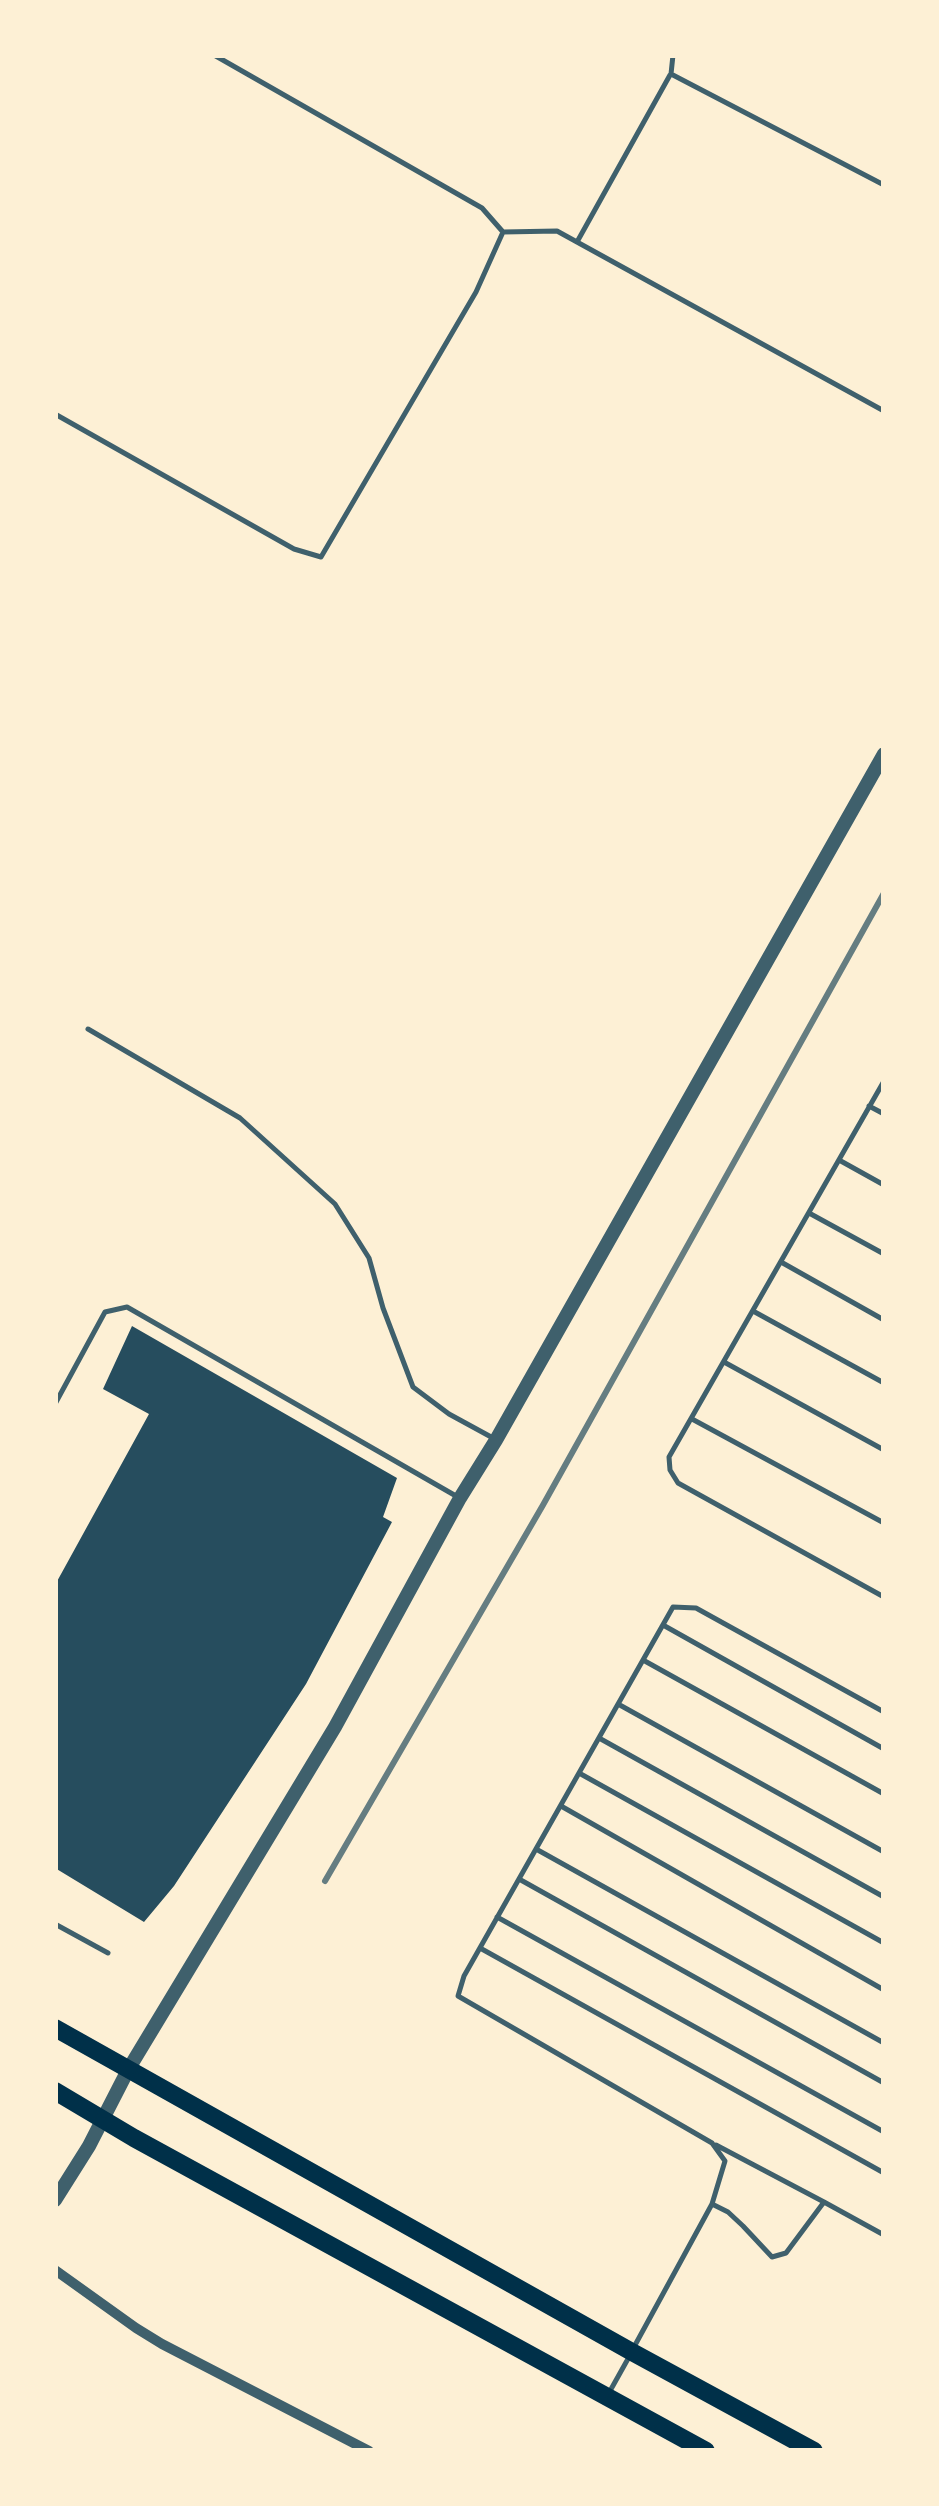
<!DOCTYPE html>
<html>
<head>
<meta charset="utf-8">
<style>
	body { margin:0 }
	#map { position:relative; width:939px; height:2506px; overflow:hidden; background:#fdf0d5; font-family:Rubik,sans-serif }
	canvas { display:block }
	.frame { position:absolute; inset:0; border:58px solid #fdf0d5; pointer-events:none }
</style>
</head>
<body>
<div id="map">
<canvas width="939" height="2506"></canvas>
<div class="frame"></div>
</div>
<script>
const c = document.querySelector('canvas').getContext('2d');
c.lineJoin = 'round';
function fillPath(path, color) { c.fillStyle = color; c.fill(path, 'evenodd'); }
const shape = rows => new Path2D(rows.map(r => 'M' + r).join(''));
function strokePath(path, color, width, dash) { c.strokeStyle = color; c.lineWidth = width; c.lineCap = dash ? 'butt' : 'round'; c.setLineDash(dash || []); c.stroke(path); }
fillPath(shape([
	[132,1326,397,1478,383,1517,392,1522,306,1684,174,1886,144,1922,55,1868,55,1585,149,1414,103,1389]
]), '#264d5e');
strokePath(shape([
	[673,55,671,74,884,185],
	[503,232,557,231,884,411],
	[577,242,670,75],
	[55,414,294,549,321,557,476,292,503,232,482,208,214,55],
	[88,1029,240,1118,335,1204,369,1258,383,1308,413,1387,449,1414,493,1438],
	[884,1081,669,1457,670,1470,678,1483,884,1597],
	[869,1106,884,1114],
	[839,1160,884,1185],
	[809,1213,884,1254],
	[781,1262,884,1320],
	[753,1311,884,1383],
	[724,1362,884,1450],
	[55,1404,105,1312,127,1307,456,1496],
	[692,1419,884,1523],
	[663,1625,884,1749],
	[643,1660,884,1794],
	[618,1704,884,1852],
	[599,1738,884,1897],
	[579,1773,884,1943],
	[561,1806,884,1990],
	[536,1849,884,2043],
	[519,1879,884,2083],
	[497,1917,884,2132],
	[55,1924,108,1953],
	[480,1948,884,2173],
	[716,2145,824,2202],
	[712,2204,728,2212,743,2226,772,2257,786,2253,824,2202,884,2235],
	[634,2347,712,2204,725,2161,712,2143,458,1996,464,1976,673,1607,696,1608,884,1712],
	[610,2391,629,2357]
]), '#3f606c', 5);
strokePath(shape([
	[55,2270,136,2328,162,2344,369,2451]
]), '#3f606c', 10);
strokePath(shape([
	[55,2200,89,2146,128,2070,335,1727,460,1498,496,1440,884,754]
]), '#3f606c', 14);
strokePath(shape([
	[55,2028,632,2352,814,2451],
	[55,2091,134,2138,706,2451]
]), '#003049', 18);
strokePath(shape([
	[325,1881,543,1505,884,893]
]), '#657d81', 6);
</script>
</body>
</html>
